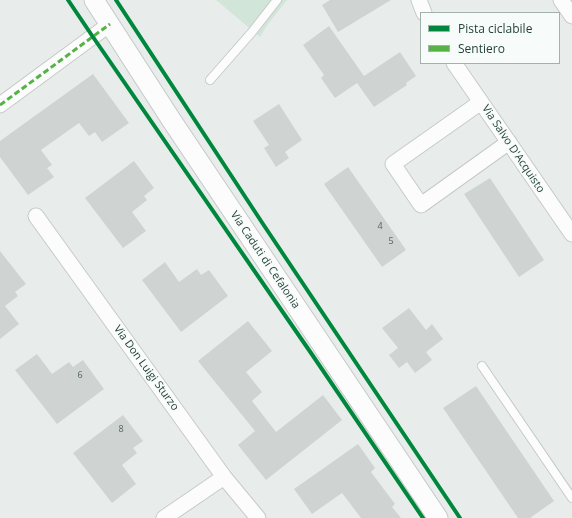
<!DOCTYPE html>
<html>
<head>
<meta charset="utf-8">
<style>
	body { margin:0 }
	#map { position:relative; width:572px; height:518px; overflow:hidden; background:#e8edeb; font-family:"Open Sans",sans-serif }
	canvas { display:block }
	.legend { position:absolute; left:420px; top:12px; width:140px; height:52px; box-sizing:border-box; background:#f7fbf9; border:1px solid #a3b1ad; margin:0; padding:5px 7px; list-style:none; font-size:12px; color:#24423a }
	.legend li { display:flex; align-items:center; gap:8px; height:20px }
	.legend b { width:20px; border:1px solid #a3b1ad }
</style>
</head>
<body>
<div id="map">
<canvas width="572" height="518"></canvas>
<ul class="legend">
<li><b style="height:5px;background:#00873e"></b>Pista ciclabile</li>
<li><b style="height:5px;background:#55b346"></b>Sentiero</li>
</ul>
</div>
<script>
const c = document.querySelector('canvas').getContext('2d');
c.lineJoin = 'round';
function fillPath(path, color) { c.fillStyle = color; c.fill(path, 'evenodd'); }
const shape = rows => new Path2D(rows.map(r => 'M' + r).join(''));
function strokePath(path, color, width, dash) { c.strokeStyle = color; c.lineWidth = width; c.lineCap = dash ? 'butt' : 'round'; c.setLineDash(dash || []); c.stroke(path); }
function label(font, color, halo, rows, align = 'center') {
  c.font = font + ' "Open Sans",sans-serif'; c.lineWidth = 3; c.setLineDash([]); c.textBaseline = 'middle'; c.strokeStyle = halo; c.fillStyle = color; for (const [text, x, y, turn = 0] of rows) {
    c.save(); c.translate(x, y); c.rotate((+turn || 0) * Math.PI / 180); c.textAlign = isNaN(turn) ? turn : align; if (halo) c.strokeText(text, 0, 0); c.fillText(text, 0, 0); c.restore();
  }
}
fillPath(shape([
	[216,0,287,0,268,24,260,37]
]), '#d1e6d8');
fillPath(shape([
	[330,0,391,0,338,32,322,5],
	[329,26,364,76,400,52,416,76,406,83,407,85,374,107,357,83,335,98,321,78,324,75,303,45],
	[93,74,129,123,102,142,95,132,89,136,79,123,41,150,52,165,47,168,54,177,28,195,0,157,0,141],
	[279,104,302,140,285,152,289,158,276,167,264,148,269,145,253,121],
	[134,161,154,188,144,196,147,200,132,212,146,231,123,248,85,198],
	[348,167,406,250,382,267,324,184],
	[490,178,544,260,519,277,464,194],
	[0,251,26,284,15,292,18,296,5,306,19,324,0,339],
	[165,262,179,282,197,269,201,275,209,270,228,296,181,332,142,280],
	[409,308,426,330,432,324,443,339,426,352,432,360,415,373,407,362,399,368,389,355,398,348,382,328],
	[248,321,272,351,246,372,262,392,252,401,276,432,323,395,342,420,266,480,238,445,255,431,198,361],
	[37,354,52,374,69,362,73,367,83,360,104,389,57,424,15,370],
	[476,386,554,501,530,518,518,518,443,408],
	[123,415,143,441,133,448,137,453,122,465,136,484,112,503,73,453],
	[358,444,375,468,371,472,395,504,392,507,401,518,361,518,342,493,312,514,294,489]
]), '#cfd4d2');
const service = shape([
	[210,80,252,32,277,0],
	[482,366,572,498]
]);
const minor = shape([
	[419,0,424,13],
	[561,0,572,16],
	[454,63,572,234],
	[481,102,393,164,421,205,509,142],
	[0,105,110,24],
	[36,216,224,477,258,518],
	[164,518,224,477]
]);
const tertiary = shape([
	[94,0,172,121,438,518]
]);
strokePath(service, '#c5cac8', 10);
strokePath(minor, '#c5cac8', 17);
strokePath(tertiary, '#c5cac8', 21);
strokePath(service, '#fcfcfc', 8);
strokePath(minor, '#fcfcfc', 15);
strokePath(tertiary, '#fcfcfc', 19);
strokePath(shape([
	[0,105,110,24]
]), '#55b346', 3, [6, 3]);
strokePath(shape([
	[68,0,93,37,311,353,423,518],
	[116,0,263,224,460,518]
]), '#00873e', 4);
label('9px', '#506761', null, [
	["4",380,226],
	["5",391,241],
	["6",80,375],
	["8",121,429]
]);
label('11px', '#24423a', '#f7fbf9', [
	["Via Salvo D'Acquisto",513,149,56],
	["Via Caduti di Cefalonia",265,260,56],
	["Via Don Luigi Sturzo",146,368,54]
]);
</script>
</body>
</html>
